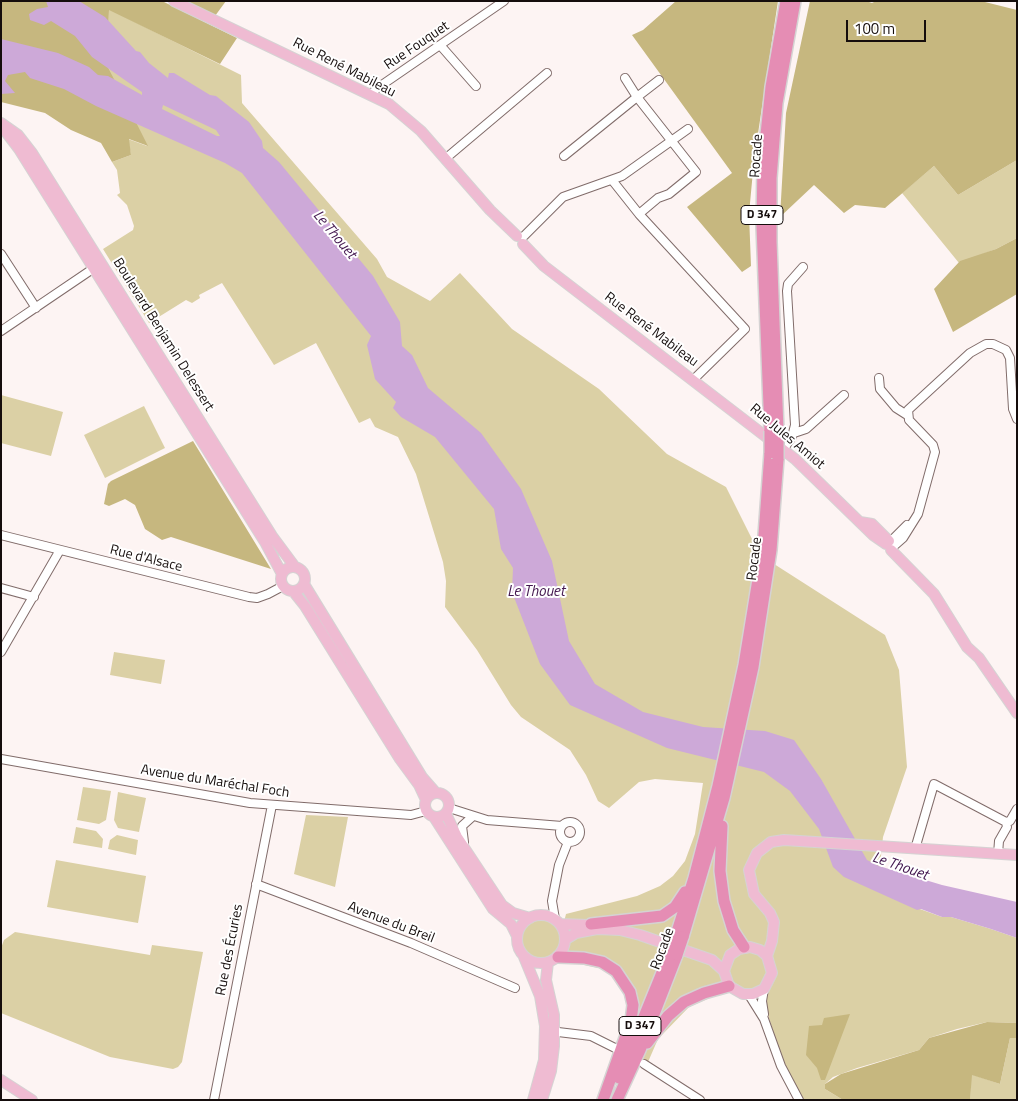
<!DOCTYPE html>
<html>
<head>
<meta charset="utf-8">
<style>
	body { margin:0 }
	#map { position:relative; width:1018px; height:1101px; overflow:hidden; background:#fdf4f3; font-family:"Titillium Web",sans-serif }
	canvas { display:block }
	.frame { position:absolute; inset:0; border:2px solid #150d0c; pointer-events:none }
	.scale { position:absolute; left:846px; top:20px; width:80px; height:22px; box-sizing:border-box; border:2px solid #150d0c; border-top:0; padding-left:6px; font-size:15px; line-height:18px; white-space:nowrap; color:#150d0c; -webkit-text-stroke:4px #fff; paint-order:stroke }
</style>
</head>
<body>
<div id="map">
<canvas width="1018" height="1101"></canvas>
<div class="frame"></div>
<div class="scale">100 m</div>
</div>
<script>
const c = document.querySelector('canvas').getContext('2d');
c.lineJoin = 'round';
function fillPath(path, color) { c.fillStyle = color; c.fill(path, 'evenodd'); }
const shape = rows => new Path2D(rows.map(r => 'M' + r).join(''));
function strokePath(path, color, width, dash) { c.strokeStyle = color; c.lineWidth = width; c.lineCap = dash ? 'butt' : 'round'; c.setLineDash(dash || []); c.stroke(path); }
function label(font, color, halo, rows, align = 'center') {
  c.font = font + ' "Titillium Web",sans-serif'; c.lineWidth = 4; c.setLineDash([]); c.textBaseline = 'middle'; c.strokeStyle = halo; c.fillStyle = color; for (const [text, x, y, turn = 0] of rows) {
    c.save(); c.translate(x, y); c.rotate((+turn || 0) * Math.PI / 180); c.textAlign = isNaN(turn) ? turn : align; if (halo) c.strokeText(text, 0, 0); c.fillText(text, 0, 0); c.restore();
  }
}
fillPath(shape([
	[109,9,241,75,242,103,377,259,387,277,430,301,460,273,512,329,599,389,667,454,726,487,760,555,885,635,899,670,907,767,883,837,880,865,906,904,942,917,951,917,991,929,1017,938,1017,1023,987,1022,957,1029,929,1038,919,1050,857,1068,833,1077,825,1084,825,1089,843,1100,804,1100,784,1066,762,996,752,1000,726,991,689,1007,658,1039,648,1062,616,1048,626,1025,628,1010,625,990,608,970,570,962,566,952,565,918,566,914,637,896,660,886,673,876,685,861,695,834,703,783,655,779,639,782,609,808,598,801,586,775,570,750,521,717,511,705,477,650,445,607,446,581,443,562,416,474,398,437,375,427,370,418,359,423,316,343,274,365,222,283,199,295,200,298,192,303,186,300,149,323,103,249,133,230,134,226,127,205,117,195,120,193,117,170,112,162,131,155,128,139,147,146,107,65],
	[1017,160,1017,238,996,249,959,263,902,193,934,166,958,195],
	[1,395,63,412,51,456,1,443],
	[144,406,165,448,105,478,84,435],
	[114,652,165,660,161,684,110,675],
	[83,787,111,791,106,820,99,824,77,820],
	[118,792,146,798,139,832,118,828,114,820],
	[306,815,348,817,335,887,294,874],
	[76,827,96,831,103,839,102,848,73,843],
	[117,835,138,840,136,855,108,849,110,840],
	[56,860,146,876,138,923,47,907],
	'521 939a20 20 0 1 1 40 0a20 20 0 1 1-40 0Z',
	[15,932,150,955,152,945,203,952,182,1062,178,1067,173,1069,110,1057,1,1013,1,948,4,940],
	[1010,1038,1017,1038,1017,1100,970,1100,971,1074,1000,1084]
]), '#dbd0a5');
fillPath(shape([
	[1,1,162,1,237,38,220,64,109,10,107,65,148,146,129,139,131,155,112,162,101,143,71,130,45,113,1,102],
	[182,1,226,1,215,16],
	[676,1,778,1,754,160,749,214,751,266,742,272,687,207,732,173,632,35,643,30],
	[810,1,866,1,872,3,876,1,981,1,1017,10,1017,160,958,195,934,166,885,208,855,205,844,213,814,185,780,217,786,113],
	[1017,238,1017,294,953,332,934,289,960,261,996,249],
	[193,441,271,569,171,537,162,540,145,529,135,505,125,499,109,506,104,504,108,484,111,481],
	[850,1014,825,1080,821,1080,817,1068,806,1055,809,1026,822,1025,824,1018],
	[987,1022,1017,1023,1017,1038,1010,1038,1000,1084,972,1075,970,1100,843,1100,825,1089,825,1084,841,1074,919,1050,929,1038]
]), '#c6b77f');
fillPath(shape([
	[46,1,79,1,105,17,136,51,140,52,149,63,168,78,169,73,174,73,210,95,216,96,249,122,262,141,263,148,279,162,373,276,400,322,402,346,412,355,428,388,481,433,521,489,552,561,569,641,595,684,643,712,703,727,765,731,794,740,821,779,867,860,879,866,942,885,1017,902,1017,938,991,929,951,917,942,917,921,909,917,910,844,877,833,867,819,829,790,791,764,772,667,748,570,705,540,664,512,592,513,568,501,549,494,509,435,437,401,417,393,408,396,402,375,379,367,345,371,336,242,173,225,163,96,106,64,89,30,78,25,72,8,75,5,81,15,93,1,94,1,39,58,53,89,67,98,75,108,76,142,95,142,92,92,57,75,36,51,21,44,25,30,20,29,14,37,9,48,7],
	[163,105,216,130,220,136,217,136,162,109]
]), '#cda9d8');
const minor = shape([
	[440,45,476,86],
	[625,78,637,97,659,80],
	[371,95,376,89,504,1],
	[564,156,637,97,696,172,669,194,658,198,639,214],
	[445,159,547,73],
	[612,180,639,214,745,329,693,380],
	[524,236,563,197,622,176,688,129],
	[1,254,36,308],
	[1,331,97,266],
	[879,378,880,389,896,408,907,415],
	[794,433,806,429,844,395],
	[783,450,792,437,795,425,787,291,788,284,803,267],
	[1,535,249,597,257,598,268,594,283,586],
	[891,541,907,525],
	[895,545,903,538,918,514,935,452,933,445,909,420,908,410,970,353,986,344,993,344,1006,350,1010,358,1013,409,1017,419],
	[1,588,34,597],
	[1,652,60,550],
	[1,759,250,803,411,815,426,811],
	[449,808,487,820,562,826],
	'560 832a10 10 0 1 1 20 0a10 10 0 1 1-20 0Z',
	[464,842,462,826,472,817],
	[915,849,934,784,1006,822],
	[998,854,999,841,1007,827,1006,822,1010,821,1017,809],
	[256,884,411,943,515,988],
	[555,919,552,901,559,865,568,842],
	[749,995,764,1019,781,1066,799,1100],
	[764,1014,762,1001,764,989],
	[550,1031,591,1036,617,1049],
	[644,1064,700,1100],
	[214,1100,272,805]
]);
const major = shape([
	[174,1,389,104,421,131,490,210,517,236],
	[1,123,18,135,32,153,272,536,295,567],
	[6,132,19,149,265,542,282,574],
	[523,244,544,266,795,459,873,535,886,544],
	[860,522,872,524,889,541],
	[891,550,934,594,967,647,979,658,1017,713],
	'281 579a12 12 0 1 1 24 0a12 12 0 1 1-24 0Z',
	[304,584,422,777,436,793],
	[293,591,305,606,400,759,419,785,426,800],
	'425 805a12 12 0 1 1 24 0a12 12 0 1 1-24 0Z',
	[446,814,457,837,502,905,513,913,530,918],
	[434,817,493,909,511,924,517,936],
	'517 939a24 24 0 1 1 48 0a24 24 0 1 1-48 0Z',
	[560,924,589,925],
	[566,939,576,933,597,929,620,930,640,935,712,960,724,971,729,986,743,994,753,994,764,989,772,973,767,956,760,950,750,947,739,949,730,955,724,971],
	[767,956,772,941,774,922,770,913,754,894,749,870,757,853,771,842,784,840,1017,855],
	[524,957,540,996,545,1026,544,1060,533,1100],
	[1,1080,32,1100],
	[542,1100,551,1071,554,1046,554,1015,546,980,548,962]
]);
const highway = shape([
	[770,431,762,226,763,163,771,87,786,1],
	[778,431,771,242,771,178,777,103,795,1],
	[722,826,720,871,724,901,733,930,744,947],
	[591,924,662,916,675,907,685,892],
	[676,935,694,878,718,786,744,665,763,549,770,453],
	[683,937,724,798,753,667,771,550,778,459],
	[558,957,584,958,602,962,616,971,630,992,633,1005,631,1021,603,1100],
	[647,1043,668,1016,684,1002,704,993,729,986],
	[619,1078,670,953],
	[617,1100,640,1050,677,955]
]);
strokePath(minor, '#816c6a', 10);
strokePath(major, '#d5d3d3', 12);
strokePath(highway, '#d5d3d3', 14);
strokePath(minor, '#fff', 8);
strokePath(major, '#efbbd2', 10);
strokePath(highway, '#e58db4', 11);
const highwayBridge = shape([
	[770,431,770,453],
	[778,459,778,431],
	[670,953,676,935],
	[677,955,683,937]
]);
strokePath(highwayBridge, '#d5d3d3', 14, []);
strokePath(highwayBridge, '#e58db4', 11);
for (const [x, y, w] of [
	[762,215,42],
	[640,1026,42]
]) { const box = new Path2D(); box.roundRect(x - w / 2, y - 9.5, w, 19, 4); c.fillStyle = '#fff'; c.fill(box); strokePath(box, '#150d0c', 1); }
label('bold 12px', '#150d0c', null, [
	["D 347",762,215],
	["D 347",640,1026]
]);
label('14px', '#150d0c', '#fff', [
	["Rue Fouquet",417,46,-34],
	["Rue René Mabileau",344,68,27],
	["Rocade",757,156,-86],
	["Rue René Mabileau",651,330,37],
	["Boulevard Benjamin Delessert",163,335,58],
	["Rue Jules Amiot",787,437,40],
	["Rue d'Alsace",146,559,14],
	["Rocade",755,559,-83],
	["Avenue du Maréchal Foch",215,782,9],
	["Avenue du Breil",391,923,21],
	["Rocade",663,949,-70],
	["Rue des Écuries",230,950,-79]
]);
label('italic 15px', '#42164e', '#fff', [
	["Le Thouet",334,235,50],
	["Le Thouet",536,592],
	["Le Thouet",900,867,19]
]);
</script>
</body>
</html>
